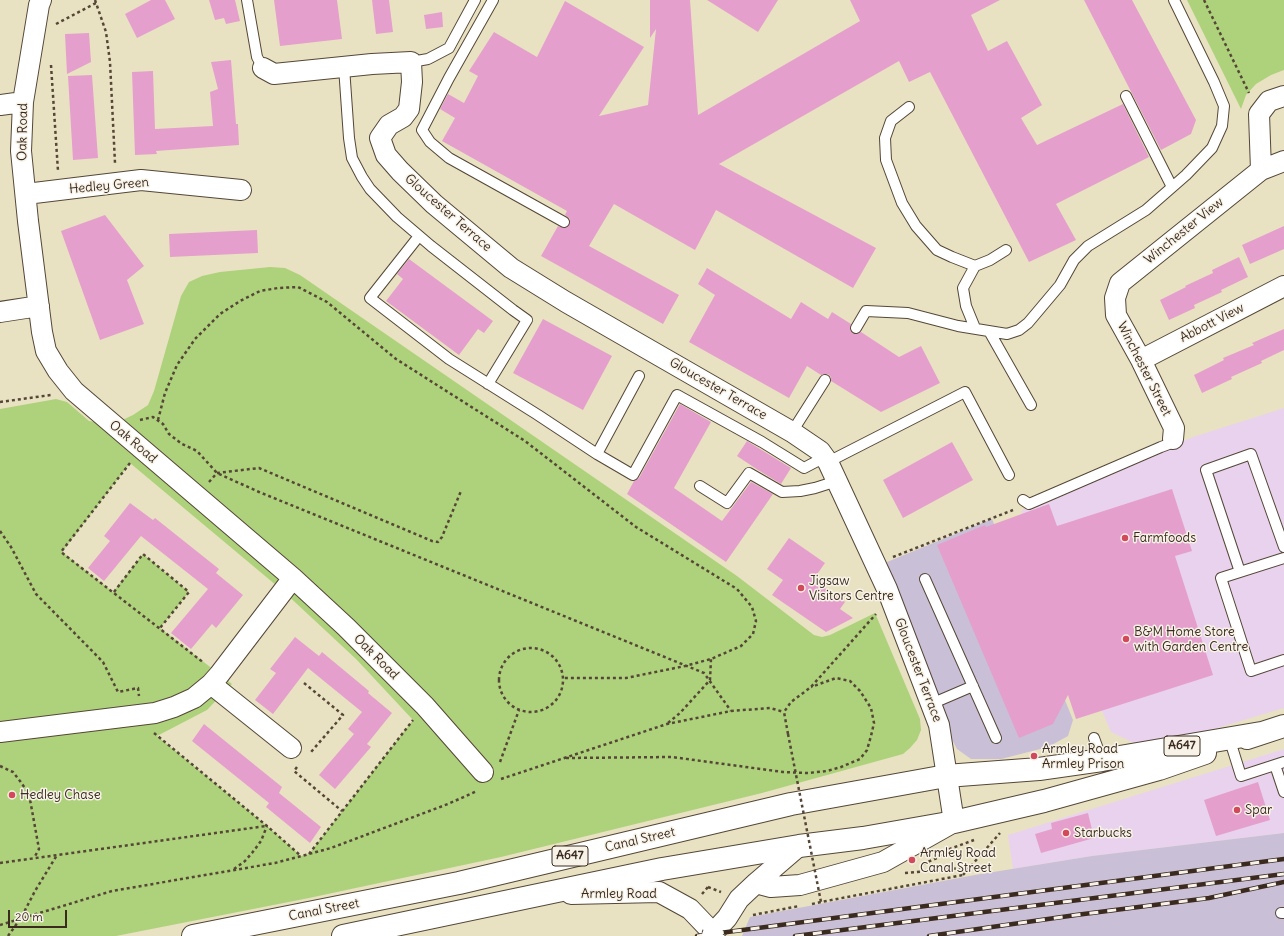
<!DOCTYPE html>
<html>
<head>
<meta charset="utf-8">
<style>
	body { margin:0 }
	#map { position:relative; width:1284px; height:936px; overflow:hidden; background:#e9e2c2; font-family:Delius,sans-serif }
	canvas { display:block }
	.scale { position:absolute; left:8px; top:910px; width:59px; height:18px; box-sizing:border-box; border:2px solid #3b2a1e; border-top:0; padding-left:5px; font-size:12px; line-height:14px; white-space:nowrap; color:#3b2a1e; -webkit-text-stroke:3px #f7f3e8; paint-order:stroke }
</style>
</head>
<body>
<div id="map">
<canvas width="1284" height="936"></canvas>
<div class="scale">20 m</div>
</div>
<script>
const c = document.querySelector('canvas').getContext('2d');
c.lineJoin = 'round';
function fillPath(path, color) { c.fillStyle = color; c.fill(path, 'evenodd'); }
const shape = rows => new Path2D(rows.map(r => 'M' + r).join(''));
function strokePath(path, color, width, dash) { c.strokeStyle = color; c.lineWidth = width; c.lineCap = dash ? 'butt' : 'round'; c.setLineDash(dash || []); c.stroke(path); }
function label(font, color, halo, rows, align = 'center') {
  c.font = font + ' Delius,sans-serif'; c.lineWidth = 3; c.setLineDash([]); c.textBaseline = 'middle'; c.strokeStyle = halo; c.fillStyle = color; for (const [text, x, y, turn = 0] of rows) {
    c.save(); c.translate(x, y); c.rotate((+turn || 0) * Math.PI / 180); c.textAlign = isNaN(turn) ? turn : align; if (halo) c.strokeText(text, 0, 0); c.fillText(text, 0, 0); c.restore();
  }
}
fillPath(shape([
	[1284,408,1284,708,1161,745,1136,744,1111,732,1102,711,1067,608,1021,511,1193,437],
	[1284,749,1284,833,1092,856,1013,869,1008,835]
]), '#e9d2ed');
fillPath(shape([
	[992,519,1073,720,1068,736,1048,747,1001,759,971,759,957,749,948,732,897,598,887,562],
	[1284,833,1284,936,742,936,750,917,975,875,1092,856]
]), '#c9bfd7');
fillPath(shape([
	[1187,0,1284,0,1284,70,1271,75,1256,84,1246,95,1241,109],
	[270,267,285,268,300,275,737,576,814,635,822,637,830,635,875,613,920,719,921,730,917,740,910,748,903,754,762,793,501,857,309,898,116,936,0,936,0,409,56,399,67,402,89,421,103,423,116,423,133,415,148,405,154,391,181,296,189,282,202,276,220,272],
	[130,463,283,591,356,659,413,720,309,854,301,856,267,826,157,736,207,710,232,684,160,628,189,592,143,554,113,592,62,552]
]), '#aed27b');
fillPath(shape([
	[151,0,165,0,175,19,137,38,125,14],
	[209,0,235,0,240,21,226,24,224,18,215,20],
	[274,0,337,0,342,39,280,46],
	[372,0,389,0,393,32,376,34],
	[650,0,690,0,698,115,860,21,850,0,1000,0,971,15,988,51,1007,41,1042,105,1021,118,1037,145,1123,104,1149,157,1056,204,1076,240,1029,262,930,72,909,82,899,61,719,164,876,248,853,288,716,210,695,250,614,204,589,246,679,295,663,324,541,256,558,226,564,228,569,225,570,219,565,215,567,211,442,141,455,118,440,109,448,94,464,103,478,76,469,71,494,32,537,57,565,1,644,47,599,116,648,105,656,29,650,38],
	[707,0,778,0,758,32],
	[1084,0,1132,0,1196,120,1191,134,1161,150],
	[442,12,443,27,426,29,424,15],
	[89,33,91,62,67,74,65,34],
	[231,60,236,124,238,124,239,145,156,151,157,154,135,155,132,72,153,71,155,129,213,126,210,92,218,89,211,62],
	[92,75,98,158,73,160,68,76],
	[105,215,144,266,127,280,144,324,100,340,61,231],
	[1284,226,1284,249,1250,264,1242,245],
	[257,230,258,253,170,257,169,234],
	[1239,257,1248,277,1221,290,1222,292,1194,305,1195,308,1169,320,1160,300,1186,287,1185,286,1213,273,1212,270],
	[409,259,493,321,484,333,478,329,459,355,386,301,403,279,397,274],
	[707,268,791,319,801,302,828,319,832,312,851,324,850,328,852,333,856,334,861,332,899,357,921,346,940,383,881,412,831,381,831,377,828,374,821,375,807,366,789,398,689,342,715,295,698,284],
	[543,319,612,356,583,410,513,373],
	[1284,329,1284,350,1261,361,1262,363,1231,377,1232,379,1202,393,1194,375,1224,360,1223,358,1254,345,1252,343],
	[680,404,711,422,674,488,722,521,751,482,773,494,726,562,627,494,634,481,639,478],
	[747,441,791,468,781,484,758,470,737,456],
	[952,442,973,480,903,518,883,480],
	[1172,489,1192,551,1175,556,1213,675,1076,719,1068,695,1053,724,1019,738,937,545,985,525,986,527,1049,504,1057,526],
	[130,503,153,520,155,518,219,569,216,573,243,595,216,628,212,624,191,649,171,633,208,589,141,536,104,581,88,568,110,541,104,536],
	[789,538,825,563,813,580,845,602,840,609,853,618,826,632,772,595,783,580,767,569],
	[295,637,319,656,322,652,369,691,368,693,392,713,367,744,371,747,335,789,319,775,354,734,348,729,362,712,308,668,273,714,255,700,276,673,270,669],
	[204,724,282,787,279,793,321,827,310,843,266,807,269,803,192,741],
	[1258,782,1270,820,1216,836,1204,800],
	[1088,813,1094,838,1041,853,1035,834,1052,829,1051,823]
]), '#e59fcc');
const lane = shape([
	[247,0,257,57,263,68],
	[493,0,449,78,422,130,430,142,449,158,564,222],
	[411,62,428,59,449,48,475,0],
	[344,67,349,138,352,158,362,177,370,189,397,217,431,246,513,310,527,320,488,384],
	[1126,96,1172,187],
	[909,107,891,121,885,138,886,160,902,203,916,226,937,250,952,257,975,266,990,260,1006,250],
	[419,236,370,298,449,359,538,415,597,454,633,475,677,395,762,442,804,468,825,457],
	[975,266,963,288,966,306,975,328],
	[856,328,866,311,908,313,958,326,1007,334,1019,330,1028,323,1060,285,1074,260,1088,246,1146,210,1186,175,1212,148,1222,126,1224,106,1214,82,1174,0],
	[989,331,1031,405],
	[792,432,825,380],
	[597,454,639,376],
	[828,462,965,392,1009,475],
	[700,486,727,503,749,473,782,492,800,491,815,488,837,481],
	[1023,500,1029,504,1161,447,1169,444,1173,439],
	[1284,558,1221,578,1251,671,1284,660],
	[1240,572,1206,470,1251,454,1284,547],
	[925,579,996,738],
	[931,704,973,686],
	[1094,738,1102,760],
	[1231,744,1241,776,1284,762],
	[1275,765,1284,792],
	[1281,913,1284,913]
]);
const street = shape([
	[41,0,39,5,23,102,21,151,28,221,42,332,46,351,58,371,74,391,293,578,346,627,425,706,483,772],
	[263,68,274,74,372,64,411,62,412,82,409,109,403,117,389,125,380,138,386,155,400,171,434,204,511,268,566,302,792,432,820,451,828,462,887,589,939,725,954,822,883,862,800,885,771,887,756,883],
	[0,105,23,102],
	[1261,170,1259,114,1269,101,1284,96],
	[26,194,141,180,241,190],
	[0,312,39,306],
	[1141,360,1284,286],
	[1173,439,1174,428,1141,360,1116,315,1115,298,1120,283,1261,170,1284,161],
	[211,684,291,748],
	[0,732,155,713,174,707,194,698,211,684,219,675,293,578],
	[571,894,659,892,690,909,713,933,727,918,739,899,756,883,799,846]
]);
const primary = shape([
	[1247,738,1284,726],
	[193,936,459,883,791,804,946,776,1039,769,1102,760,1261,733],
	[343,936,662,869,799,846,863,838,954,822,1044,801,1159,769,1205,753]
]);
strokePath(lane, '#554637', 12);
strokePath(street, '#554637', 22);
strokePath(primary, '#554637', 24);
strokePath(shape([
	[95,0,106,32,110,62,115,163],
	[1204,0,1249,93],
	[56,24,96,3],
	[51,65,58,171],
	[0,402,51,395],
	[140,420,153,417,163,424,169,434,182,444,197,451,217,473,259,492,704,673,731,711],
	[158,420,165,393,177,365,195,339,220,314,240,301,260,291,278,288,298,287,327,302,396,359,525,441,636,527,737,589,752,607,756,621,753,634,741,646,711,659,685,666,626,678,563,678],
	[130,463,61,552,204,663],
	[209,482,217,473,259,468,432,541,438,542,442,537,461,491],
	[0,531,11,547,36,594,103,662,118,692,138,688,139,696],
	[893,557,1013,510],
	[114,592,143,554,189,592,160,628],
	'499 680a32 32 0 1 1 64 0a32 32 0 1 1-64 0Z',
	[304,683,343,715,311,752],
	[668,723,680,713,710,680,711,659],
	[154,733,267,826,301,856],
	[788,734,784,712,791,702,811,687,876,614],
	[566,758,672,757,783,772,808,773,827,771,841,767,860,759,867,750,871,736,874,723,871,708,860,691,850,681,836,678,811,687],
	[500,762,519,710],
	[0,766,13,772,20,781,29,794,39,849,34,858],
	[297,767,294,771,342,811],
	[501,779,667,724,731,711,770,708,784,712],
	[1092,831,1105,835],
	[309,854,413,720],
	[0,863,266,826],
	[923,864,937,858,947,850,974,840],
	[234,869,245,861,252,853,261,841,267,826],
	[905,873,971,867],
	[963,875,1000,833],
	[708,887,721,892],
	[702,894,708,887],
	[812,904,821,902],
	[753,915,799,906],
	[0,925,112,891,275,863,309,854,331,848,448,804,477,791],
	[8,936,21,918,35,891,57,855]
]), '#554637', 2.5, [3, 3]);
strokePath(lane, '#fff', 10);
strokePath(street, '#fff', 20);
strokePath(primary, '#fff', 22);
const rail = shape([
	[697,936,1284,859],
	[795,936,1284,874],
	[929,936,1076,915,1209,898,1284,882]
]);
strokePath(rail, '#3b2a1e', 4.5);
strokePath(rail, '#f7f3e8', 3, [9]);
const streetBridge = shape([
	[712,936,713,933]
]);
strokePath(streetBridge, '#554637', 22, []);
strokePath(shape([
	[788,734,821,902,963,875]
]), '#554637', 2.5, [3, 3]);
strokePath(streetBridge, '#fff', 20);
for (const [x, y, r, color] of [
	[1125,538,4,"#d1495b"],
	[801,588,4,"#d1495b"],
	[1126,639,4,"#d1495b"],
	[1034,756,4,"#d1495b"],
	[12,795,4,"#d1495b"],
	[1237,810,4,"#d1495b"],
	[1066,833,4,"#d1495b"],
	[912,860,4,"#d1495b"]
]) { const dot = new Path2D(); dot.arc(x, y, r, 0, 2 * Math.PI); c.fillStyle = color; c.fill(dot); strokePath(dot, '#f7f3e8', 1.5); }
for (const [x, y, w] of [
	[1182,746,36],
	[570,856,36]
]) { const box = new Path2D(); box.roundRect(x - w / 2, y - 10, w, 20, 3); c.fillStyle = '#f7f3e8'; c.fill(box); strokePath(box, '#3b2a1e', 1); }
label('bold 12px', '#3b2a1e', null, [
	["A647",1182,746],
	["A647",570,856]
]);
label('13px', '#3b2a1e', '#f7f3e8', [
	["Oak Road",23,132,-89],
	["Hedley Green",109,186,-5],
	["Gloucester Terrace",448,213,41],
	["Winchester View",1184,231,-39],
	["Abbott View",1212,323,-27],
	["Winchester Street",1144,369,63],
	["Gloucester Terrace",718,389,30],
	["Oak Road",133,442,40],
	["Oak Road",376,657,45],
	["Gloucester Terrace",918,670,69],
	["Canal Street",640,840,-13],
	["Armley Road",619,894],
	["Canal Street",324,910,-11]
]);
label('13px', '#3b2a1e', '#f7f3e8', [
	["Farmfoods",1133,538],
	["Jigsaw",809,581],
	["Visitors Centre",809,596],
	["B&M Home Store",1134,632],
	["with Garden Centre",1134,647],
	["Armley Road",1042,749],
	["Armley Prison",1042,764],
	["Hedley Chase",20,795],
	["Spar",1245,810],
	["Starbucks",1074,833],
	["Armley Road",920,853],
	["Canal Street",920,868]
], 'left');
</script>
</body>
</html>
